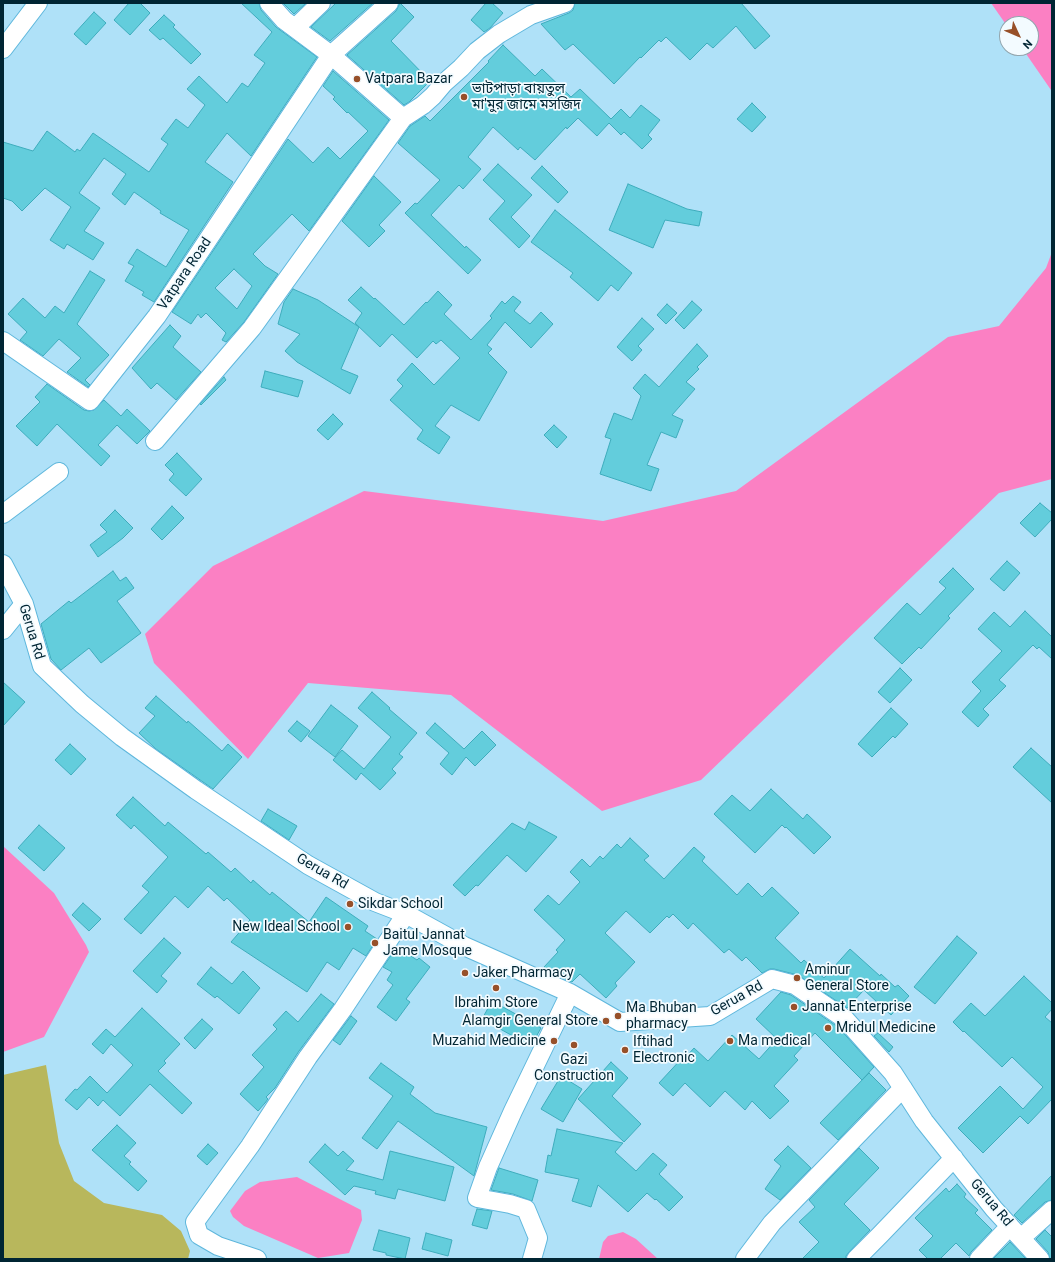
<!DOCTYPE html>
<html>
<head>
<meta charset="utf-8">
<style>
	body { margin:0 }
	#map { position:relative; width:1055px; height:1262px; overflow:hidden; background:#afe1f8; font-family:Roboto,sans-serif }
	canvas { display:block }
	.frame { position:absolute; inset:0; border:4px solid #002533; pointer-events:none }
	.north { position:absolute; left:999px; top:16px; width:40px; height:40px; box-sizing:border-box; background:#f3fbff; border:1px solid #92a5ad; border-radius:50%; rotate:134deg; font-size:11px; font-weight:700; line-height:16px; text-align:center; color:#002533 }
	.north::after { content:''; display:block; margin:auto; width:14px; height:18px; background:#975029; clip-path:polygon(50% 0,100% 100%,50% 72%,0 100%) }
</style>
</head>
<body>
<div id="map">
<canvas width="1055" height="1262"></canvas>
<div class="frame"></div>
<div class="north">N</div>
</div>
<script>
const c = document.querySelector('canvas').getContext('2d');
c.lineJoin = 'round';
function fillPath(path, color) { c.fillStyle = color; c.fill(path, 'evenodd'); }
const shape = rows => new Path2D(rows.map(r => 'M' + r).join(''));
function strokePath(path, color, width, dash) { c.strokeStyle = color; c.lineWidth = width; c.lineCap = dash ? 'butt' : 'round'; c.setLineDash(dash || []); c.stroke(path); }
function label(font, color, halo, rows, align = 'center') {
  c.font = font + ' Roboto,"Noto Sans Bengali",sans-serif'; c.lineWidth = 3.5; c.setLineDash([]); c.textBaseline = 'middle'; c.strokeStyle = halo; c.fillStyle = color; for (const [text, x, y, turn = 0] of rows) {
    c.save(); c.translate(x, y); c.rotate((+turn || 0) * Math.PI / 180); c.textAlign = isNaN(turn) ? turn : align; if (halo) c.strokeText(text, 0, 0); c.fillText(text, 0, 0); c.restore();
  }
}
fillPath(shape([
	[46,1065,59,1143,74,1181,104,1203,162,1215,181,1231,190,1251,188,1259,3,1259,3,1075]
]), '#b8b75c');
fillPath(shape([
	[991,3,1052,3,1052,97,1051,90,1022,48,1031,48,1031,24,1007,24,1007,26],
	[1052,252,1052,479,999,493,701,780,602,811,451,695,308,683,248,759,154,663,145,634,213,566,364,491,603,521,736,491,948,337,999,326,1046,268],
	[3,846,54,893,86,945,89,952,44,1037,3,1052],
	[297,1177,361,1210,362,1220,349,1253,318,1258,244,1226,233,1217,230,1211,245,1191,260,1182],
	[623,1232,636,1239,658,1259,599,1259,603,1242,608,1236]
]), '#fb80c3');
const building = shape([
	[129,3,140,3,150,13,130,35,114,20,129,3],
	[241,3,259,3,261,10,276,27,317,57,251,156,227,133,205,162,233,182,154,302,142,295,144,292,125,281,134,266,128,263,137,249,166,267,189,230,160,213,161,211,134,192,125,205,112,194,126,174,104,158,79,193,100,208,84,231,104,243,93,260,67,244,64,249,50,240,71,207,45,188,22,211,12,201,3,198,3,142,33,151,47,131,75,152,77,149,80,151,93,133,149,172,168,144,161,139,176,119,188,128,205,105,187,89,199,76,227,103,242,83,248,87,265,63,254,55,272,32,241,3],
	[283,3,305,3,305,4,294,14,283,3],
	[336,3,373,3,330,41,311,27,336,3],
	[400,3,414,17,391,41,430,81,409,102,404,105,347,55,396,11,400,3],
	[486,3,492,3,503,13,490,28,484,32,471,20,486,3],
	[575,3,741,3,770,36,755,49,736,26,713,48,707,43,690,60,666,37,661,42,659,40,641,58,640,57,614,84,573,44,565,50,541,24,569,13,573,10,575,3],
	[94,12,106,23,86,45,74,34,94,12],
	[164,15,175,25,173,27,201,54,191,64,163,38,160,40,149,30,164,15],
	[503,45,535,76,542,69,571,97,580,89,611,119,621,109,630,118,641,105,660,120,648,135,652,139,642,149,624,132,621,135,609,123,597,136,578,118,567,129,566,127,535,160,520,147,518,150,493,127,468,157,481,169,463,189,459,185,431,215,465,248,466,246,481,260,468,274,405,213,415,203,417,204,440,180,398,143,410,126,425,116,430,121,489,62,488,61,503,45],
	[333,71,389,120,309,231,292,214,253,254,265,266,278,274,244,322,226,342,222,340,226,333,206,313,201,318,198,314,191,324,172,312,288,139,313,163,328,147,340,159,368,131,348,112,347,113,333,99,335,97,323,86,333,71],
	[234,269,252,286,237,309,215,288,234,269],
	[752,103,766,117,752,132,737,119,752,103],
	[498,164,532,195,511,217,530,236,519,248,489,219,505,201,483,180,498,164],
	[542,166,568,192,558,203,531,178,542,166],
	[374,176,401,202,379,225,385,231,369,247,342,221,374,176],
	[628,184,687,209,702,212,699,226,665,220,653,248,609,230,628,184],
	[555,210,632,273,618,291,611,285,598,301,570,277,573,273,531,242,555,210],
	[90,271,105,280,77,324,109,355,85,380,90,385,88,387,67,372,81,358,59,339,43,356,20,340,27,332,8,314,23,298,45,318,55,306,64,313,90,271],
	[361,287,374,299,375,298,404,325,426,302,427,303,438,291,452,305,444,314,471,340,492,318,490,316,502,301,505,304,513,296,521,302,514,311,530,324,541,312,553,324,531,348,505,322,487,345,492,349,488,353,507,372,479,421,451,405,435,426,450,437,439,454,417,439,423,430,390,400,403,386,397,380,412,363,434,385,460,358,441,340,436,344,433,341,417,358,392,334,380,347,355,323,362,313,348,300,361,287],
	[293,289,318,300,359,327,341,369,358,376,350,394,297,362,285,351,300,334,278,324,284,302,293,289],
	[692,301,702,310,684,329,675,320,692,301],
	[667,304,677,313,666,324,657,315,667,304],
	[642,318,654,329,638,346,642,350,632,361,617,347,642,318],
	[170,325,181,336,173,347,201,372,176,400,157,383,151,389,132,368,170,325],
	[697,344,708,356,697,367,699,369,686,382,695,389,672,415,683,420,676,438,661,432,647,465,659,469,651,491,600,474,611,439,605,437,614,413,632,420,641,396,633,388,645,374,659,387,697,344],
	[265,371,303,381,298,397,261,387,265,371],
	[224,377,226,380,201,405,200,404,224,377],
	[47,384,84,410,89,411,94,410,104,400,121,416,127,409,150,431,137,444,117,425,98,445,110,456,101,466,57,424,37,446,16,426,40,402,35,397,47,384],
	[333,414,343,424,328,440,317,430,333,414],
	[554,425,567,437,557,448,544,435,554,425],
	[177,453,202,479,186,496,169,480,174,474,165,465,177,453],
	[1040,503,1052,513,1052,519,1035,537,1020,523,1040,503],
	[172,506,184,518,162,540,151,529,172,506],
	[115,510,133,528,123,538,98,557,90,545,107,532,100,525,115,510],
	[1007,561,1020,573,1004,591,990,579,1007,561],
	[953,568,974,589,948,616,950,618,921,649,919,647,902,664,874,638,907,603,920,615,946,588,939,582,953,568],
	[113,571,120,581,126,577,134,588,117,601,141,633,101,663,89,648,61,670,51,659,41,624,69,601,71,603,113,571],
	[1025,611,1052,637,1052,659,1039,647,1037,649,1033,645,999,680,1006,686,983,709,989,715,978,727,962,712,981,691,972,682,1002,651,978,629,994,612,1010,627,1025,611],
	[900,668,912,680,890,703,878,692,900,668],
	[3,682,25,702,3,726,3,682],
	[372,692,390,708,389,709,417,733,399,754,403,757,392,769,396,773,380,790,361,773,356,780,333,760,342,750,364,769,391,737,358,708,372,692],
	[156,696,187,723,188,721,222,751,228,744,242,757,213,789,156,749,139,733,155,716,145,708,156,696],
	[331,705,358,726,335,757,308,736,331,705],
	[891,708,908,724,895,738,893,736,872,757,858,744,891,708],
	[297,721,310,731,301,742,288,731,297,721],
	[435,723,464,749,482,731,496,745,475,766,466,757,452,775,440,764,449,753,426,733,435,723],
	[70,744,86,759,71,775,55,760,70,744],
	[1031,748,1052,767,1052,803,1013,767,1031,748],
	[771,789,803,819,807,814,831,837,814,854,786,827,785,828,782,825,755,853,714,814,732,795,750,811,771,789],
	[133,797,165,826,168,822,206,854,208,852,231,872,235,868,251,883,253,880,270,895,272,892,309,922,326,897,368,926,365,931,377,939,366,956,353,948,339,970,327,962,307,992,231,942,250,920,227,898,224,901,208,886,188,908,175,896,141,934,124,919,149,892,142,886,168,857,134,825,131,829,116,815,133,797],
	[268,809,297,826,289,840,261,821,268,809],
	[529,822,557,837,526,872,507,855,478,886,476,885,465,896,453,885,512,823,525,830,529,822],
	[39,825,65,848,44,871,18,848,39,825],
	[630,838,649,856,644,860,664,879,694,847,705,857,702,861,737,895,748,883,762,897,772,887,799,913,775,938,801,963,804,960,824,978,850,949,880,976,881,974,895,987,898,985,909,996,891,1015,864,990,847,1008,798,975,774,969,770,969,762,973,746,957,742,961,729,949,724,953,693,923,688,929,673,914,669,918,667,916,650,933,626,911,605,933,635,962,615,983,617,986,606,998,580,974,572,982,549,972,544,967,558,952,556,950,565,940,534,910,548,895,559,905,580,882,570,872,582,859,590,867,600,856,603,859,617,844,621,848,630,838],
	[83,903,101,919,89,931,72,915,83,903],
	[957,936,977,953,935,1004,914,987,957,936],
	[164,938,181,953,161,976,167,981,157,993,133,971,164,938],
	[397,947,417,960,419,958,430,967,406,999,410,1002,396,1021,377,1007,393,985,387,980,392,972,383,967,397,947],
	[211,967,232,984,243,971,260,988,239,1014,217,996,215,998,197,984,211,967],
	[1024,976,1052,1003,1052,1009,1045,1017,1052,1023,1052,1099,1028,1124,1020,1116,983,1153,958,1128,1000,1086,1023,1109,1043,1087,1012,1057,1002,1067,964,1031,963,1032,953,1022,971,1003,985,1016,1024,976],
	[781,992,791,995,838,1027,874,1067,862,1080,815,1033,794,1056,798,1060,774,1086,789,1101,770,1119,752,1101,745,1110,725,1091,710,1107,685,1083,673,1096,659,1083,684,1056,685,1058,694,1048,708,1061,732,1035,759,1059,777,1039,756,1019,781,992],
	[321,994,334,1004,299,1051,275,1088,266,1097,268,1099,265,1103,258,1111,240,1094,264,1067,252,1055,277,1029,273,1025,286,1011,298,1022,321,994],
	[492,1001,541,1028,531,1046,482,1019,492,1001],
	[142,1008,180,1044,164,1061,166,1063,158,1071,192,1103,182,1114,150,1084,120,1116,103,1100,98,1106,89,1097,77,1110,65,1100,75,1089,77,1090,90,1076,107,1093,133,1065,111,1044,103,1054,92,1044,106,1029,115,1037,142,1008],
	[351,1016,357,1021,340,1045,333,1040,351,1016],
	[202,1019,213,1029,195,1049,184,1038,202,1019],
	[878,1033,893,1047,889,1052,874,1036,878,1033],
	[611,1062,628,1078,612,1096,641,1124,624,1142,578,1099,611,1062],
	[381,1063,414,1087,410,1094,435,1113,487,1127,474,1176,398,1121,377,1149,362,1138,393,1096,369,1078,381,1063],
	[869,1073,886,1090,838,1140,820,1123,869,1073],
	[561,1076,582,1089,563,1122,541,1109,561,1076],
	[117,1125,136,1143,124,1156,131,1162,129,1164,147,1181,138,1191,92,1150,117,1125],
	[557,1129,623,1143,615,1152,636,1171,653,1153,667,1165,659,1174,683,1197,669,1211,656,1199,655,1200,647,1193,628,1212,598,1185,591,1207,572,1201,579,1179,545,1172,548,1155,551,1156,557,1129],
	[208,1144,218,1153,207,1165,197,1156,208,1144],
	[325,1144,338,1156,343,1151,354,1161,346,1170,383,1180,390,1151,454,1167,445,1201,398,1189,395,1199,375,1194,376,1191,354,1186,345,1195,309,1162,325,1144],
	[788,1146,811,1168,780,1200,765,1189,781,1166,774,1160,788,1146],
	[859,1148,879,1168,844,1204,870,1230,849,1252,846,1256,846,1259,802,1259,819,1242,799,1222,815,1207,809,1200,859,1148],
	[499,1168,538,1180,532,1201,513,1194,491,1190,499,1168],
	[1052,1175,1052,1200,1045,1202,1022,1223,1014,1215,1052,1175],
	[957,1184,966,1194,964,1197,978,1210,975,1213,992,1230,971,1252,969,1256,956,1243,940,1259,928,1259,919,1250,933,1236,915,1218,946,1188,949,1192,957,1184],
	[477,1209,492,1211,487,1229,472,1225,477,1209],
	[379,1230,410,1238,405,1259,386,1255,386,1253,373,1250,379,1230],
	[1045,1230,1052,1237,1052,1259,1050,1259,1048,1252,1036,1239,1045,1230],
	[426,1233,452,1240,448,1256,422,1249,426,1233],
	[1010,1242,1026,1259,993,1259,1010,1242]
]);
fillPath(building, '#63cddc');
strokePath(building, '#3eacbc', 1);
const minor = shape([
	[269,3,284,20,331,55,403,118],
	[295,28,321,3],
	[3,49,38,3],
	[3,341,90,401,157,316,331,55,389,3],
	[155,441,252,328,403,118,423,105,433,96,444,83,461,68,477,51,499,34,531,15,565,3],
	[3,514,59,472],
	[3,564,24,604,42,666,82,704,122,737,196,790,308,865,375,902,406,914,464,946,570,993,620,1022,710,1016,772,979,795,985,845,1019,893,1073,924,1121,994,1209,1040,1259],
	[3,630,24,604],
	[1021,1238,1052,1210],
	[257,1259,218,1246,199,1235,195,1222,250,1146,308,1057,343,1009,406,914],
	[532,1259,538,1238,526,1209,510,1204,477,1198,488,1167,513,1111,570,993],
	[745,1259,772,1223,903,1088],
	[856,1259,880,1235,954,1158],
	[979,1259,1010,1226]
]);
strokePath(minor, '#5fb7dc', 20);
strokePath(minor, '#fff', 18);
for (const [x, y, r, color] of [
	[357,79,4,"#975029"],
	[464,97,4,"#975029"],
	[350,904,4,"#975029"],
	[348,927,4,"#975029"],
	[375,943,4,"#975029"],
	[465,973,4,"#975029"],
	[797,978,4,"#975029"],
	[496,988,4,"#975029"],
	[794,1007,4,"#975029"],
	[618,1016,4,"#975029"],
	[606,1021,4,"#975029"],
	[828,1028,4,"#975029"],
	[554,1041,4,"#975029"],
	[730,1041,4,"#975029"],
	[574,1045,4,"#975029"],
	[625,1050,4,"#975029"]
]) { const dot = new Path2D(); dot.arc(x, y, r, 0, 2 * Math.PI); c.fillStyle = color; c.fill(dot); strokePath(dot, '#f3fbff', 1.5); }
label('14px', '#002533', '#f3fbff', [
	["Vatpara Bazar",365,79],
	["ভাটপাড়া বায়তুল",472,89],
	["মা'মুর জামে মসজিদ",472,105],
	["Sikdar School",358,904],
	["New Ideal School",340,927,"right"],
	["Baitul Jannat",383,935],
	["Jame Mosque",383,951],
	["Aminur",805,970],
	["General Store",805,986],
	["Jaker Pharmacy",473,973],
	["Ibrahim Store",496,1003,"center"],
	["Jannat Enterprise",802,1007],
	["Ma Bhuban",626,1008],
	["pharmacy",626,1024],
	["Alamgir General Store",598,1021,"right"],
	["Mridul Medicine",836,1028],
	["Muzahid Medicine",546,1041,"right"],
	["Ma medical",738,1041],
	["Iftihad",633,1042],
	["Electronic",633,1058],
	["Gazi",574,1060,"center"],
	["Construction",574,1076,"center"]
], 'left');
label('14px', '#002533', '#f3fbff', [
	["Vatpara Road",185,274,-56],
	["Gerua Rd",31,632,73],
	["Gerua Rd",322,872,30],
	["Gerua Rd",737,999,-29],
	["Gerua Rd",991,1203,50]
]);
</script>
</body>
</html>
